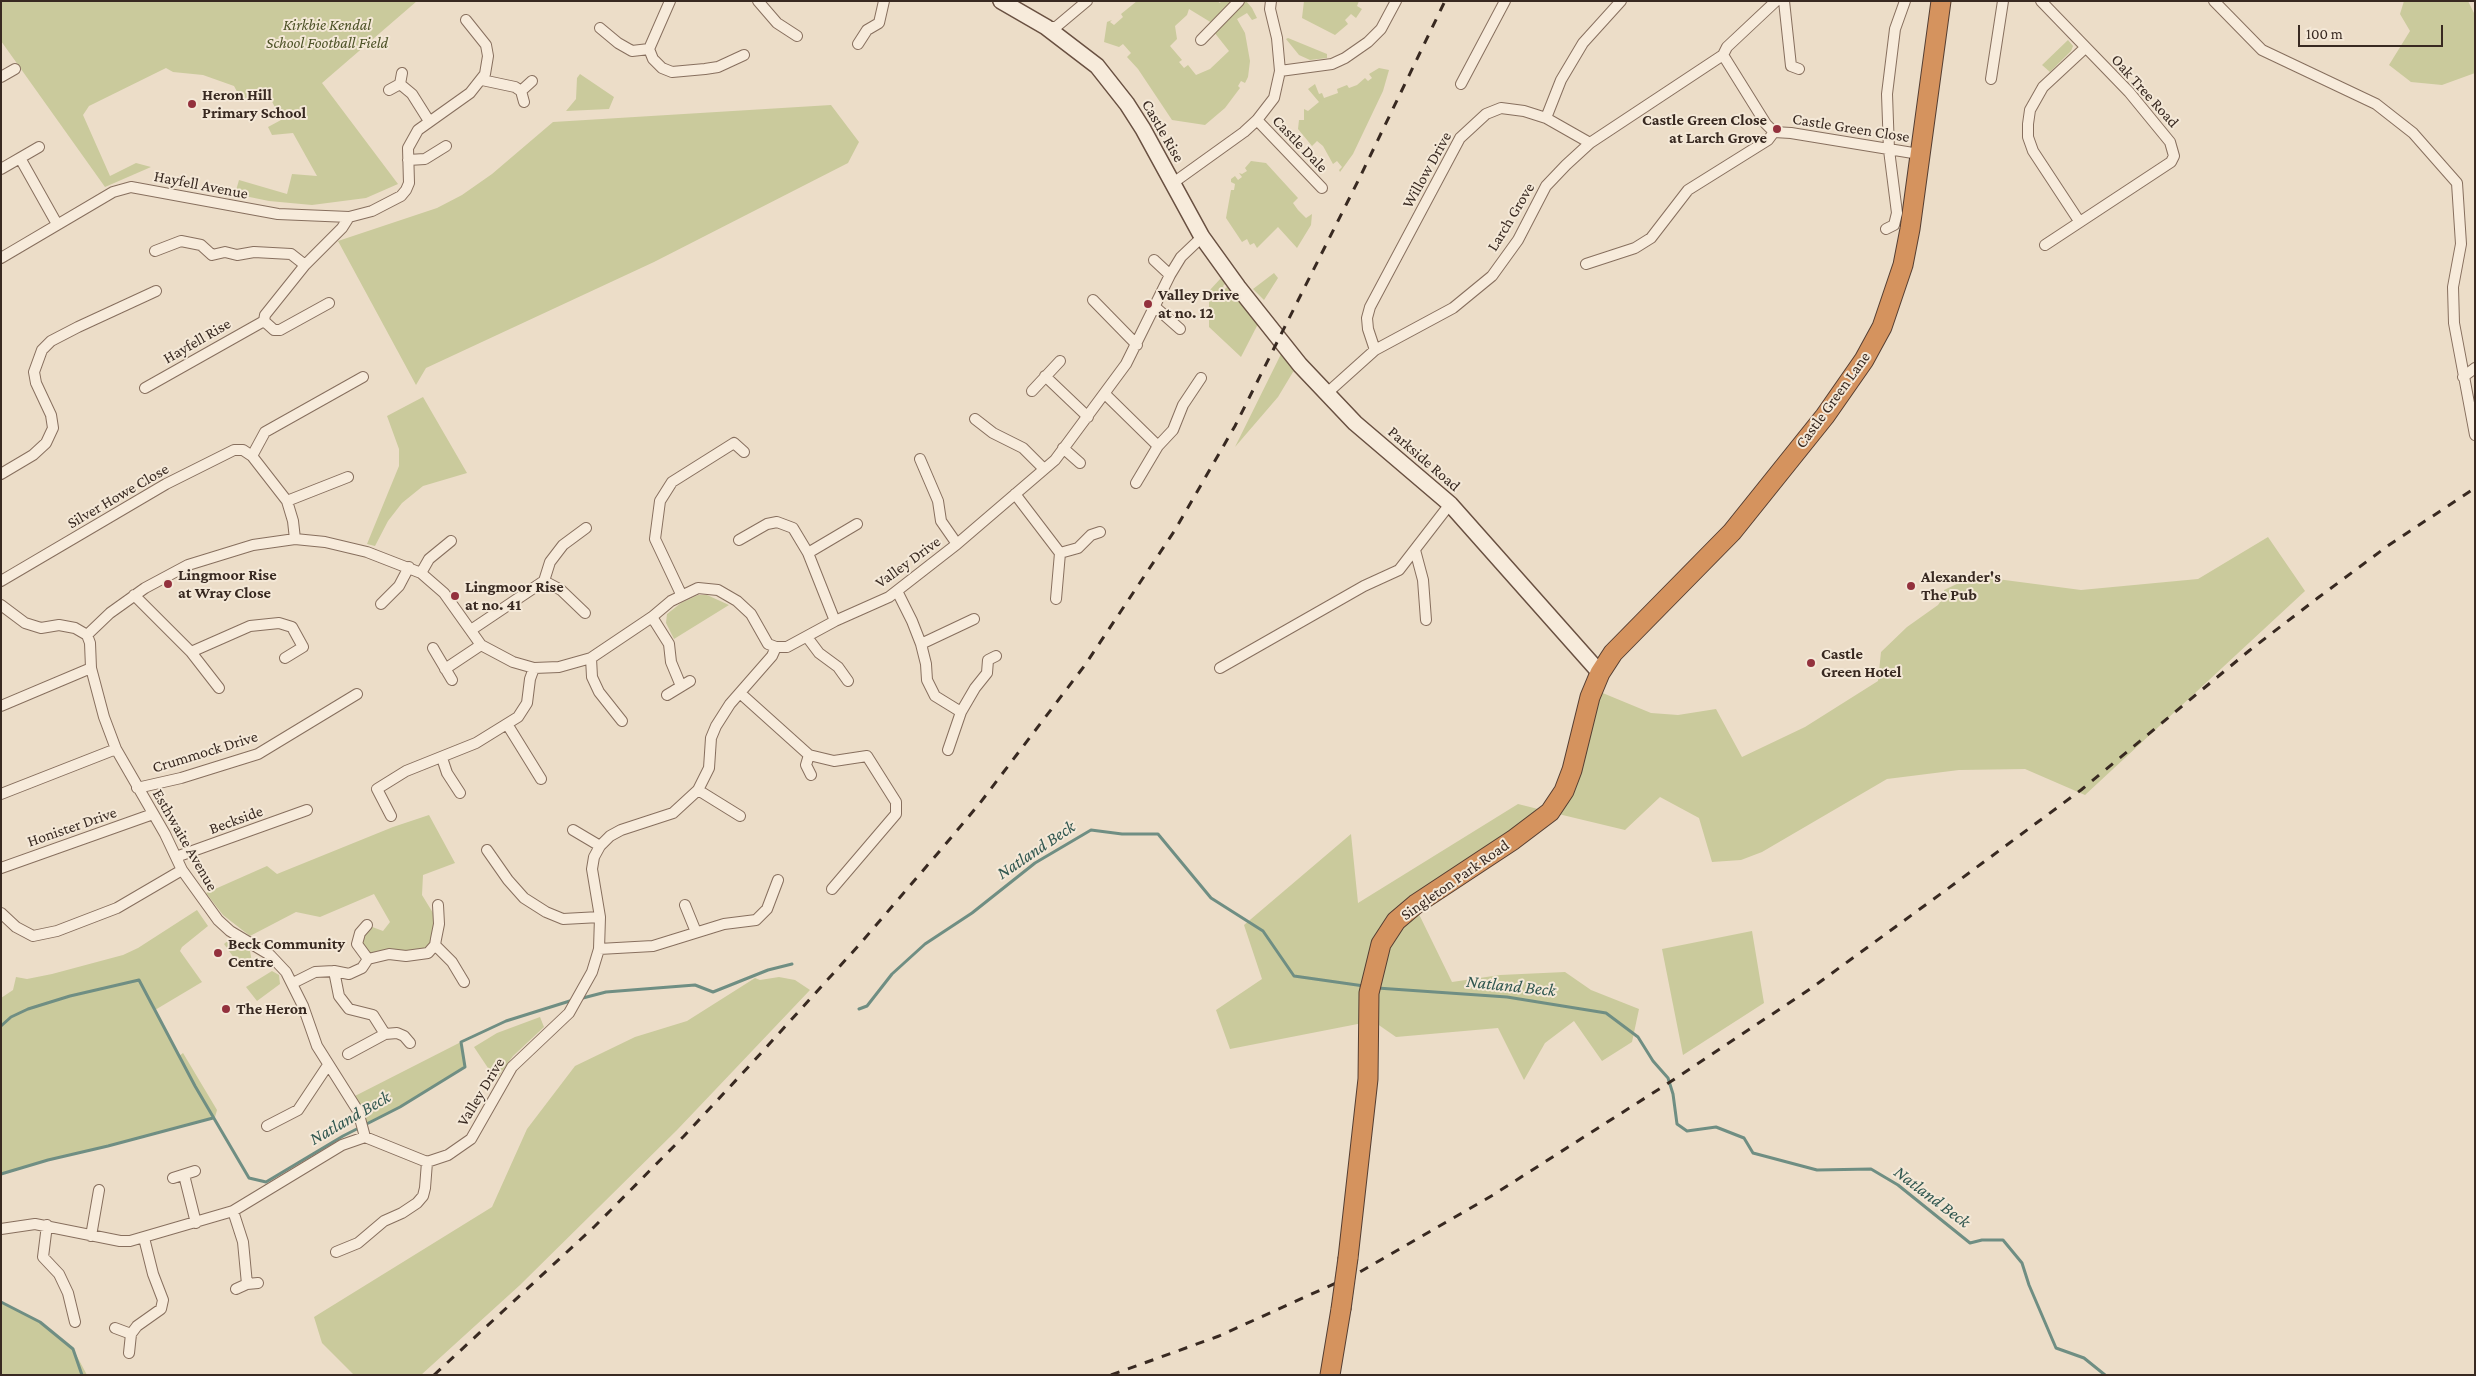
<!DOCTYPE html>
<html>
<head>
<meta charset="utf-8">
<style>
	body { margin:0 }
	#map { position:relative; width:2476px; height:1376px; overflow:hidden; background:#ecddc8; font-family:"Crimson Pro",serif }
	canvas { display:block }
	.frame { position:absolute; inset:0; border:2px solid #382921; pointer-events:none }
	.scale { position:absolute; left:2298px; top:25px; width:145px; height:22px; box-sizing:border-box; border:2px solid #382921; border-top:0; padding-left:6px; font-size:15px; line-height:18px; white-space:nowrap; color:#382921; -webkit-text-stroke:4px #f4e8d7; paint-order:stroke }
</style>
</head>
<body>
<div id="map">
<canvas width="2476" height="1376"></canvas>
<div class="frame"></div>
<div class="scale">100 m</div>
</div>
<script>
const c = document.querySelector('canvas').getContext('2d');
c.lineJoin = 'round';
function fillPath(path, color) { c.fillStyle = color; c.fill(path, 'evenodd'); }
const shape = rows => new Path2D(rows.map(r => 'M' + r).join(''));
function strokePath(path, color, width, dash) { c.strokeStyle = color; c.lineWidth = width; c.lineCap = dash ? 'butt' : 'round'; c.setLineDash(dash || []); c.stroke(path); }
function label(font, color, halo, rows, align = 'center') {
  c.font = font + ' "Crimson Pro",serif'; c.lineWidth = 4; c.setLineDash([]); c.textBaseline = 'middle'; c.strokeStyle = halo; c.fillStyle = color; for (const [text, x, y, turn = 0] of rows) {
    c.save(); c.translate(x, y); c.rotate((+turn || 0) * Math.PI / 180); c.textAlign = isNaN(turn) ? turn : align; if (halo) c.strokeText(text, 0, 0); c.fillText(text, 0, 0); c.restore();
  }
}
fillPath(shape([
	[1,1,417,1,322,83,398,184,366,198,312,205,269,201,235,194,239,180,287,194,292,174,317,176,293,133,272,135,268,127,281,120,266,89,242,101,234,86,203,75,173,72,166,68,89,106,83,115,110,176,136,163,151,167,105,187,1,41],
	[1137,1,1217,1,1220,3,1221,1,1234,1,1212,23,1189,9,1187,15,1175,26,1177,39,1170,46,1182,60,1179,62,1184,68,1188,65,1196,75,1210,69,1229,51,1214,32,1246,1,1252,8,1257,18,1252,20,1247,13,1237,19,1245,33,1250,61,1248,77,1245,83,1241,81,1238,86,1240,88,1225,108,1205,125,1172,120,1138,69,1127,57,1131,53,1123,44,1119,47,1104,42,1107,22,1112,20,1110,22,1114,25,1123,17,1121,14],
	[1304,1,1359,1,1357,6,1362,9,1356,18,1351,14,1345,20,1348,24,1335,35,1302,18],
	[2404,1,2468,1,2475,15,2475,73,2442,85,2411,82,2389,65,2410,31,2400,14],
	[1288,38,1327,54,1327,58,1310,60,1299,55,1286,39],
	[2068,40,2073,46,2071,51,2050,72,2042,65],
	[1379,68,1389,70,1383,91,1353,154,1340,172,1339,170,1342,167,1337,161,1333,164,1323,146,1317,141,1312,146,1298,129,1299,120,1304,120,1304,109,1308,111,1319,102,1308,89,1315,84,1319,94,1322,93,1324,98,1338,93,1337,89,1347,85,1349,88,1357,85,1365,78,1368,81,1372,78,1369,74],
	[580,74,614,97,609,109,566,111,576,99,577,78],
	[831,105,859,142,848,163,654,262,426,368,416,385,338,241,437,208,462,195,492,174,553,122],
	[1251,161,1266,163,1298,198,1293,203,1298,210,1306,218,1312,214,1311,225,1297,248,1278,227,1257,248,1254,243,1250,245,1247,239,1242,242,1226,218,1231,190,1234,190,1235,184,1231,182,1231,179,1235,176,1238,180,1242,177,1239,173,1242,174,1247,171,1245,168],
	[1274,273,1278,278,1264,300,1253,289],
	[1221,278,1225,284,1223,286,1225,289,1227,287,1252,317,1255,317,1259,322,1241,357,1209,327,1209,291],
	[1283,350,1296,367,1278,397,1235,447],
	[423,397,467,473,423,486,402,503,388,521,375,546,367,544,399,466,399,449,387,416],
	[2268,537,2305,591,2085,795,2025,769,1959,770,1887,779,1762,852,1741,860,1712,862,1699,818,1660,797,1625,830,1550,812,1413,902,1452,982,1500,975,1565,972,1591,990,1639,1009,1632,1042,1602,1061,1574,1021,1545,1043,1524,1080,1498,1028,1396,1037,1373,1021,1230,1049,1216,1010,1262,979,1244,925,1351,834,1358,903,1518,804,1550,812,1593,689,1651,713,1678,715,1716,709,1742,757,1805,727,1878,681,1881,652,1907,627,1938,605,1945,595,1944,590,1974,576,2081,590,2198,579],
	[698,595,707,595,729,605,674,639,666,623,667,614,681,603],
	[429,815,455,863,423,875,422,895,433,913,434,928,428,953,368,959,357,944,367,925,383,931,390,922,374,894,320,917,296,912,250,936,223,915,206,893,267,866,277,874,393,827],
	[197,910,208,926,182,947,180,951,202,982,155,1010,179,1056,183,1053,217,1110,215,1117,108,1146,48,1160,1,1174,1,998,13,990,16,977,27,979,52,974,123,955,138,948],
	[1752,931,1764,1003,1683,1055,1662,949],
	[230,939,250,951,252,962,249,969,247,969,245,960,237,962,224,944],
	[272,971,279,975,280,984,257,1001,246,987],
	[779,977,795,980,810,990,677,1130,520,1285,421,1375,354,1375,322,1343,314,1317,492,1207,527,1129,575,1066,635,1037,687,1021,755,978,760,980],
	[540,1017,544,1027,513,1056,496,1080,474,1047,497,1033],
	[461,1042,465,1067,400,1107,361,1126,351,1098],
	[1,1303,40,1322,73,1349,87,1375,1,1375]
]), '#caca9c');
strokePath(shape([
	[1377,988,1507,997,1606,1013,1638,1037,1653,1061,1668,1078,1673,1094,1677,1124,1687,1131,1716,1127,1744,1138,1753,1153,1817,1170,1871,1169,1898,1185,1970,1243,1982,1240,2003,1240,2022,1263,2029,1285,2056,1348,2084,1358,2105,1375],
	[579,999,606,992,695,985,713,992,768,970,792,964],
	[859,1009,867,1006,892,974,925,944,972,913,1035,863,1091,830,1122,834,1158,834,1211,898,1263,931,1294,976,1364,986],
	[1,1026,11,1017,28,1009,70,996,139,980,195,1086,249,1178,266,1182,343,1136,400,1107,465,1067,461,1042,506,1021,573,1000],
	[1,1174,48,1160,108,1146,213,1118],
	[1,1302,40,1322,73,1349,82,1375]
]), '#6f8e83', 3);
const street = shape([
	[670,1,649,49,653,59,662,68,672,72,705,69,718,67,744,55],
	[758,1,777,23,797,36],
	[1784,1,1791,66,1799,69],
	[2041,1,2129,92,2170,142,2174,156,2171,162,2045,245],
	[2214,1,2262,50,2376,104,2413,133,2457,183,2461,244,2453,287,2454,323,2475,435],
	[1046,27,1056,27,1087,1],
	[600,28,618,43,632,51,649,49],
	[1201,40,1239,1],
	[858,44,867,30,879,23,884,1],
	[1723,55,1727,47,1776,1],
	[1280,71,1332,64,1345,58,1368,42,1381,29,1396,1],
	[1,77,15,69],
	[1991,79,2003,1],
	[482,80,515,87,521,91,524,102],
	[400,84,412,94,429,121],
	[1461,84,1505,1],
	[389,90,400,84,402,73],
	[521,91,532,81],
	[1546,118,1561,80,1583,43,1621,1],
	[1257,120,1322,188],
	[1774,132,1791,133,1919,154],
	[20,158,39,147],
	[408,160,425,159,446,146],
	[1,169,20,158,57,224],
	[1173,183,1244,132,1257,120,1274,98,1280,71,1277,38,1270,9,1271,1],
	[2079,221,2033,151,2028,137,2028,124,2030,110,2043,87,2085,48],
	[1886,229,1894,225,1897,213,1889,150,1887,94,1895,29,1905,1],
	[155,251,181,241,201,245,212,255,225,252,237,255,254,252,291,254,305,265],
	[1,258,113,192,131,187,278,214,349,217,372,211,401,196,406,190,409,183,408,148,418,130,470,93,485,74,488,56,486,45,466,20],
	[1154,260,1170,275],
	[1586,264,1635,248,1651,238,1688,190,1768,140,1774,132],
	[1093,300,1137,345],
	[1154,306,1180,329],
	[264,321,274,330,280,330,329,303],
	[1375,350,1368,329,1367,318,1370,307,1460,138,1486,114,1501,108,1524,111,1546,118,1590,143],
	[1045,376,1088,417],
	[2463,377,2475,368],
	[145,388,264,321,265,315,305,265,342,228,349,217],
	[1032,391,1060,361],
	[1105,394,1158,446],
	[1326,394,1375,350,1453,308,1492,276,1518,240,1546,186,1566,165,1590,143,1723,55,1766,124,1774,132],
	[975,419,993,433,1023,448,1044,469],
	[1063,448,1080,463],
	[252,456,265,432,363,377],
	[920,459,938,501,941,521,957,544],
	[1,474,33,455,46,443,53,428,51,415,36,383,34,372,42,350,51,341,78,327,156,291],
	[1136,483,1158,446,1173,430,1183,405,1201,378],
	[1015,494,1060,553,1056,599],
	[287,501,348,477],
	[739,540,767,524,777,522,793,528,808,553,835,621],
	[1415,550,1423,580,1426,620],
	[808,553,857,524],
	[1060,553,1078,548,1091,535,1100,532],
	[421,573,429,559,451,541],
	[1,581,166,484,234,450,243,450,252,456,287,501,293,521,295,539],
	[544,581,561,590,585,613],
	[897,591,912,621,921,644,926,664,927,680,935,696,961,712],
	[681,594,655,539,660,501,672,482,734,443,744,452],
	[134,595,191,652,250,626,279,623,292,627,303,647,285,658],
	[381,604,399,586,409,567],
	[1,605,25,623,41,628,59,625,75,628,87,635,90,643,91,668,104,717,116,749,165,834,182,870,218,920,230,931,270,955,286,972,303,1006,317,1046,358,1111,365,1137],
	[652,617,669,644,671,662,681,686],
	[471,630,544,581,550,562,563,545,586,528],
	[87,635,110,613,145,588,188,565,253,545,295,539,325,542,367,552,421,573,444,593,481,645,513,662,534,668,559,667,591,658,652,617,671,601,698,588,718,590,737,601,751,614,768,644,776,647],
	[807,637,819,653,838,667,848,681],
	[921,644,974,619],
	[433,648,452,680],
	[191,652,219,688],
	[591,658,592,677,599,692,622,721],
	[1220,668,1364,586,1399,570,1450,504],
	[445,669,481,645],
	[740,693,809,755,834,761,867,756,896,802,896,814,832,889],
	[667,695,690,681],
	[1,706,91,668],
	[507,724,541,779],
	[948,750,961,712,975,688,987,673,988,660,996,656],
	[809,755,806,765,811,775],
	[442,758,447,773,460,793],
	[137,788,181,778,258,754,357,694],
	[698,790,740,816],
	[1,794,116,749],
	[391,816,377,789,406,771,476,743,518,717,527,703,530,679,534,668],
	[573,830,600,846],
	[487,850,508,880,524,898,546,912,563,919,600,917],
	[176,857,307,810],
	[1,868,153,814],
	[685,905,696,932],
	[1,913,16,927,33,936,57,931,117,908,182,870],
	[367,925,360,933,357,944,368,959],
	[435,945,452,962,464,982],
	[599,949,653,946,724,924,756,920,767,909,778,880],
	[334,971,339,996,349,1009,373,1015,385,1034,397,1033,404,1036,410,1043],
	[293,983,315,972,334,971,349,974,362,968,368,959,389,954,406,956,428,953,435,945,436,939,439,924,438,905],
	[348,1054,385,1034],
	[267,1126,298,1110,328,1065],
	[184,1175,196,1223],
	[173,1178,195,1171],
	[233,1211,243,1242,247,1284],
	[47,1225,43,1257,59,1274,68,1293,75,1322],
	[1,1229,35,1224,120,1241,130,1241,233,1211,342,1145,365,1137,427,1162,448,1155,471,1139,512,1067,569,1013,592,972,599,949,600,917,592,869,594,857,600,846,610,836,621,830,673,813,698,790,709,768,711,738,716,726,730,704,772,656,776,647,787,647,835,621,889,597,957,544,1055,460,1126,364,1170,275,1181,257,1202,237],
	[91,1236,99,1190],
	[336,1252,358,1243,384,1221,402,1213,417,1203,423,1196,425,1188,427,1162],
	[236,1289,247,1284,258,1283],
	[115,1328,131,1334],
	[129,1353,131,1334,137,1326,161,1309,163,1300,153,1274,144,1238]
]);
const secondary = shape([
	[1001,1,1046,27,1097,66,1127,104,1143,129,1202,237,1238,287,1300,365,1355,423,1450,504,1600,673]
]);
const highway = shape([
	[1348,1258,1368,1079,1369,993,1381,944,1396,921,1416,904,1513,840,1550,812,1564,791,1572,770,1590,697,1600,673,1613,653,1732,532,1825,416,1864,360,1882,327,1903,265,1910,229,1941,1],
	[1330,1375,1341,1309]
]);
strokePath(street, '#876f5e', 12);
strokePath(secondary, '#695041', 18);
strokePath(highway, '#553e32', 21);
strokePath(street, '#f7ebdb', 10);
strokePath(secondary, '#f7ebdb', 15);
strokePath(highway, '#d5935e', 19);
strokePath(shape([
	[434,1375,595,1226,684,1136,752,1063,859,945,944,846,980,803,1085,665,1175,530,1235,426,1359,179,1445,1],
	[1111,1375,1219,1336,1358,1273,1493,1195,1667,1084,1813,987,1946,890,2081,790,2250,650,2319,597,2389,545,2475,488]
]), '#382921', 3, [9, 9]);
const highwayBridge = shape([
	[1341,1309,1348,1258]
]);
strokePath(highwayBridge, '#553e32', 21, []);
strokePath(highwayBridge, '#d5935e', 19);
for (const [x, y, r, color] of [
	[192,104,5,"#93313d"],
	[1777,129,5,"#93313d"],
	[1148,304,5,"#93313d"],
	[168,584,5,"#93313d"],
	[1911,586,5,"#93313d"],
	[455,596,5,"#93313d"],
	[1811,663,5,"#93313d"],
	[218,953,5,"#93313d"],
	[226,1009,5,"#93313d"]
]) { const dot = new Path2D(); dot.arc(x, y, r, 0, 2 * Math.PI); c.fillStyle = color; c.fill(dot); strokePath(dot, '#f4e8d7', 2); }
label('italic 16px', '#4e5328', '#f4e8d7', [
	["Kirkbie Kendal",327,25],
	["School Football Field",327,43]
]);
label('16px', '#382921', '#f4e8d7', [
	["Oak Tree Road",2145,91,48],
	["Castle Green Close",1851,128,9],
	["Castle Rise",1163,131,60],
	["Castle Dale",1300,144,46],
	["Willow Drive",1427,170,-61],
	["Hayfell Avenue",201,185,11],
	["Larch Grove",1511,217,-59],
	["Hayfell Rise",197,341,-30],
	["Castle Green Lane",1833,400,-54],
	["Parkside Road",1424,459,41],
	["Silver Howe Close",118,496,-30],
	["Valley Drive",908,562,-36],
	["Crummock Drive",205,752,-17],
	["Beckside",236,820,-20],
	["Honister Drive",72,827,-19],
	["Esthwaite Avenue",185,840,60],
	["Singleton Park Road",1455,880,-35],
	["Valley Drive",481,1092,-59]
]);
label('bold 16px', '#382921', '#f4e8d7', [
	["Heron Hill",202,95],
	["Primary School",202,113],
	["Castle Green Close",1767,120,"right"],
	["at Larch Grove",1767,138,"right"],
	["Valley Drive",1158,295],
	["at no. 12",1158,313],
	["Lingmoor Rise",178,575],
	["at Wray Close",178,593],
	["Alexander's",1921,577],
	["The Pub",1921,595],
	["Lingmoor Rise",465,587],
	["at no. 41",465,605],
	["Castle",1821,654],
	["Green Hotel",1821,672],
	["Beck Community",228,944],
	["Centre",228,962],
	["The Heron",236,1009]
], 'left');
label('italic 18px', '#315750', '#f4e8d7', [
	["Natland Beck",1036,850,-34],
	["Natland Beck",1511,986,6],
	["Natland Beck",350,1118,-30],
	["Natland Beck",1932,1197,37]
]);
</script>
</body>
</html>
